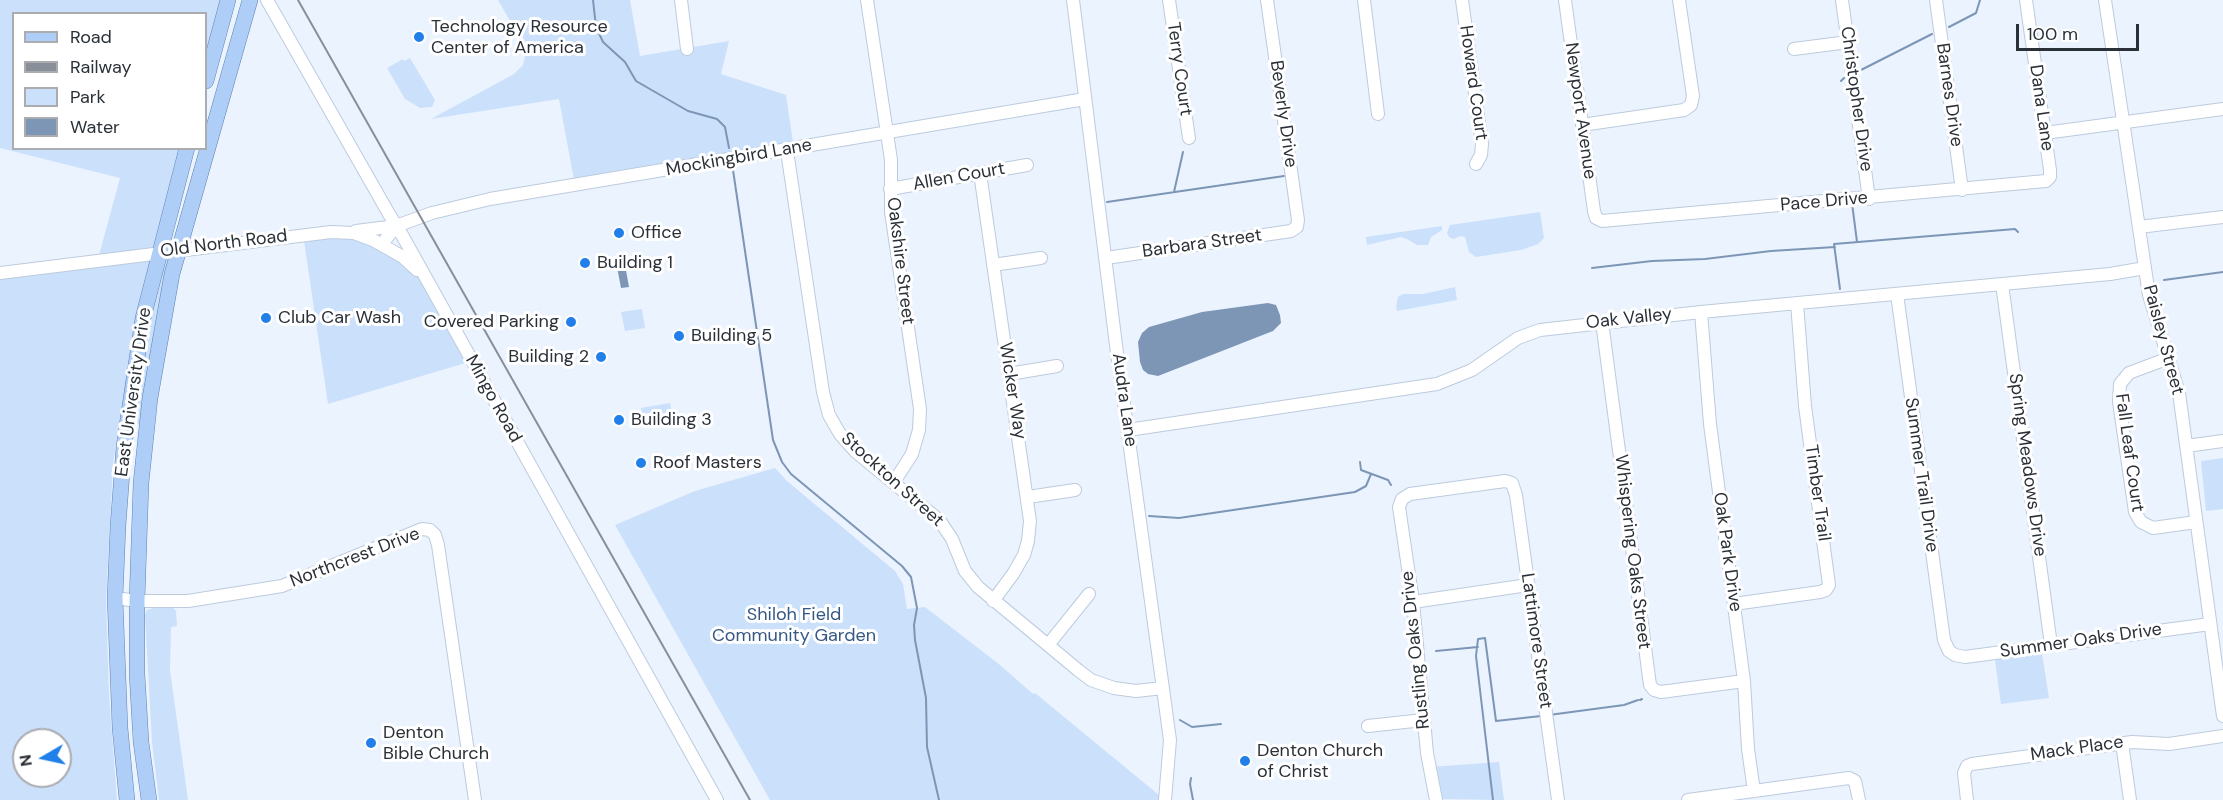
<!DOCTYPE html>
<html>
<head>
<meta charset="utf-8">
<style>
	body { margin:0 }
	#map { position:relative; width:2223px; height:800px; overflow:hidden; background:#ebf3ff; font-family:"DM Sans",sans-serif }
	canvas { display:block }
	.legend { position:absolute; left:12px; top:12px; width:195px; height:138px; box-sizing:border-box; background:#fff; border:2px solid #aaacaf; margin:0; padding:8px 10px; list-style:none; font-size:18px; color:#2a3037 }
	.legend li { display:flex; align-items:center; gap:12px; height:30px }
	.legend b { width:30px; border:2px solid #aaacaf }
	.north { position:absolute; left:12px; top:728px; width:60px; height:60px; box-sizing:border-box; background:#fff; border:2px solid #aaacaf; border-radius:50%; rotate:261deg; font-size:16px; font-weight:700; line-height:24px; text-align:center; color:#2a3037 }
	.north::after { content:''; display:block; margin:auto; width:21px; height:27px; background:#207fe8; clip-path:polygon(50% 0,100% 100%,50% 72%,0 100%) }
	.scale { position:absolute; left:2016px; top:24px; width:123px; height:27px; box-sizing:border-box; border:3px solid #2a3037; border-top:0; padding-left:8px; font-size:18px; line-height:21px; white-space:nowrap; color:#2a3037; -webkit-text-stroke:4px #fff; paint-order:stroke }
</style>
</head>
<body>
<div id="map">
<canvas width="2223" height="800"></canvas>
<ul class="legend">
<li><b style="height:8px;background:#afcef7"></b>Road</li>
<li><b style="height:8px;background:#888f98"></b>Railway</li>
<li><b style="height:16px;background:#cbe0fb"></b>Park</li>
<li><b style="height:16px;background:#7d96b6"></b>Water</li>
</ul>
<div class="north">N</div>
<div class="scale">100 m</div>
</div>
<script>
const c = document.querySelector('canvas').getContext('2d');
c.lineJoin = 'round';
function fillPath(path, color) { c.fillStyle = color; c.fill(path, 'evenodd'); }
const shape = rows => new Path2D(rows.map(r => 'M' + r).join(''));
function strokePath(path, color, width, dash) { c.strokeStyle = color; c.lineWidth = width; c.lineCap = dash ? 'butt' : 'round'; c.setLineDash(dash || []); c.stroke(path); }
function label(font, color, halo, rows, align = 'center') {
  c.font = font + ' "DM Sans",sans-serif'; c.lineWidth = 6; c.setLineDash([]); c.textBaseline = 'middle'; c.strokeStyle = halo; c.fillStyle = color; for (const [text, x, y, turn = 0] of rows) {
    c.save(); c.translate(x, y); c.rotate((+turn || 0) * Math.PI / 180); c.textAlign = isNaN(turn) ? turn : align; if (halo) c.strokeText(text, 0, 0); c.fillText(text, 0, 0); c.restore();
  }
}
fillPath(shape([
	[0,0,228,0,206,81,206,14,14,14,14,148,187,149,160,252,179,250,147,423,118,428,113,465,106,600,109,695,117,800,0,800,0,273,98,259,120,178,0,148],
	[24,740,60,740,60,776,24,776],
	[498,0,630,0,640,56,729,41,721,74,786,95,794,149,575,185,559,99,431,119,514,74,523,65,525,57,524,45],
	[410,58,435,100,432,107,420,108,405,99,387,68,403,59,404,61],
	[1540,212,1544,238,1538,244,1521,250,1476,257,1469,252,1465,237,1461,236,1453,239,1449,237,1447,233,1450,225],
	[1442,226,1442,230,1431,237,1428,245,1417,245,1407,239,1401,237,1367,245,1366,237],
	[343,232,411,263,472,361,328,404,303,234],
	[1455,287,1457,300,1397,311,1396,307,1398,297,1403,294,1423,294],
	[642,309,645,328,625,331,621,312],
	[670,403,673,418,644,422,641,408],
	[2223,458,2223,509,2206,511,2201,461],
	[775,468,787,481,895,571,903,584,907,609,925,607,1000,665,1033,694,1035,693,1165,800,770,800,615,525,695,491],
	[157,607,172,607,176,611,177,626,171,627,170,670,188,800,159,800,152,742,145,615,147,610],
	[2041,647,2049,698,2001,704,1994,653],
	[1499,762,1504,800,1436,799,1430,767]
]), '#cbe0fb');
fillPath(shape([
	[625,265,629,287,621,288,617,267],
	[1268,303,1276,305,1280,315,1281,323,1273,331,1158,376,1148,374,1143,370,1140,362,1138,342,1142,333,1149,327,1202,312]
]), '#7d96b6');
strokePath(shape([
	[593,0,596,27,603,42,625,62,636,81,688,111,717,119,725,127,729,148],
	[1949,27,1976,13,1980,0],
	[1861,70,1932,34],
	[1841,81,1844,78],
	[733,170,773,440,782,462,791,474,902,566,911,577,917,608,914,625,915,640,926,698,927,747,939,800],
	[1174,192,1183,152],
	[1107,202,1284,176],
	[1852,203,1857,242],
	[1592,268,1652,261,1705,259,1771,251,1835,247],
	[2164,280,2223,272],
	[1840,289,1834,244,2015,229,2018,232],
	[1360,462,1361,470,1388,480,1391,485],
	[1149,516,1179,518,1355,492,1366,486,1371,474],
	[1436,651,1478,647],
	[1640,700,1642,699],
	[1549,715,1624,705,1638,700],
	[1180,720,1192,727,1221,724],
	[1191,778,1190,784,1193,800],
	[1493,800,1476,656,1478,639,1485,638,1496,721,1541,716]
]), '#7d96b6', 2);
const minor = shape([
	[267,0,389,214,402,235,717,800],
	[681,0,687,49],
	[867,0,891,160,891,212,920,409,919,430,912,454,894,482],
	[1073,0,1117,353,1170,740,1165,800],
	[1169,0,1189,138],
	[1364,0,1378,114],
	[1462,0,1482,144,1481,155,1476,164],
	[1565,0,1594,211,1596,218,1602,221,2046,181,2050,177,2050,170,2026,0],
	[1842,0,1869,199],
	[1936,0,1962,190],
	[2105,0,2149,295,2179,393,2223,716],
	[1794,49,1848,42],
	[1582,125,1684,110,1691,105,1693,96,1679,0],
	[2045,133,2223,109],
	[787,151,823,392,829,415,840,434,855,451,940,521,952,539,965,571,978,587,1078,670,1091,680,1114,688,1136,691,1163,688],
	[980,173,1030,521,1028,541,1024,555,1013,574,993,601],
	[890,189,1027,165],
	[2139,227,2223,217],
	[356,231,396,226],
	[382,244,396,226,432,213,490,199,1085,99],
	[1106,258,1291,231,1297,227,1298,220,1267,0],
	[993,265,1041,258],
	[0,273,331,232,354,233,373,240,403,257,417,270],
	[2002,284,2051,645],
	[1897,294,1944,640,1949,651,1955,655,1965,657,2210,624],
	[1701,312,1710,424,1744,681,1748,749,1754,791],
	[1602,322,1650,685,1654,690,1661,692,1744,681],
	[2169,358,2129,373,2120,384,2119,402,2135,512,2141,522,2153,528,2196,522],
	[1009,374,1057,366],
	[1128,430,1437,384,1472,370,1518,338,1540,330,1701,312,2110,274,2145,268],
	[2186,446,2223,441],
	[1028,497,1075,490],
	[115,598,137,601,188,601,282,586,422,529,430,530,435,535,438,545,475,800],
	[1413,602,1528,585],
	[1734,604,1820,592,1826,590,1829,585,1805,406,1797,303],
	[1048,645,1089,594],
	[1368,726,1423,720],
	[2122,743,2130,800],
	[1436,800,1427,753,1413,602,1399,507,1402,499,1410,494,1505,481,1512,483,1516,495,1558,800],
	[1688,800,1849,778,1855,781,1859,800],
	[1967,800,1964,773,1967,766,1972,764,2132,742,2169,744,2223,736]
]);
const major = shape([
	[206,81,228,0],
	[127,800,120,728,115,598,118,526,124,446,143,318,187,148],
	[149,800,141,742,137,674,137,601,141,483,150,398,172,274,250,0]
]);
strokePath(minor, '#bccbdd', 14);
strokePath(major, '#5d82b1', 16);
strokePath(minor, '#fff', 12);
strokePath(major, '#afcef7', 15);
strokePath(shape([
	[298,0,750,800]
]), '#888f98', 2);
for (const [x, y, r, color] of [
	[419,37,6,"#207fe8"],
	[619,233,6,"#207fe8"],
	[585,263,6,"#207fe8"],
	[266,318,6,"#207fe8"],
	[571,322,6,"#207fe8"],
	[679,336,6,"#207fe8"],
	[601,357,6,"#207fe8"],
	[619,420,6,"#207fe8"],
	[641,463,6,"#207fe8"],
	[371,743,6,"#207fe8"],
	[1245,761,6,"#207fe8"]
]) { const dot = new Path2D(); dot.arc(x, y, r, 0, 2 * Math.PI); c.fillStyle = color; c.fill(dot); strokePath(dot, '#fff', 2); }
label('18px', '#2a3037', '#fff', [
	["Technology Resource",431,27],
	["Center of America",431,48],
	["Office",631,233],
	["Building 1",597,263],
	["Club Car Wash",278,318],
	["Covered Parking",559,322,"right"],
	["Building 5",691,336],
	["Building 2",589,357,"right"],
	["Building 3",631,420],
	["Roof Masters",653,463],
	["Denton",383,733],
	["Bible Church",383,754],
	["Denton Church",1257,751],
	["of Christ",1257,772]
], 'left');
label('18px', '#2a3037', '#fff', [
	["Terry Court",1179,69,82],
	["Howard Court",1473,83,82],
	["Barnes Drive",1949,95,82],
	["Christopher Drive",1856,99,82],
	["Dana Lane",2041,108,82],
	["Newport Avenue",1580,111,82],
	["Beverly Drive",1283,114,82],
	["Mockingbird Lane",739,158,-10],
	["Allen Court",959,177,-10],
	["Pace Drive",1824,202,-5],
	["Old North Road",224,244,-7],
	["Barbara Street",1202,244,-8],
	["Oakshire Street",900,261,83],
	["Oak Valley",1629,319,-6],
	["Paisley Street",2163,340,75],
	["Wicker Way",1012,391,81],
	["East University Drive",134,392,-82],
	["Mingo Road",493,399,61],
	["Audra Lane",1124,400,82],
	["Fall Leaf Court",2129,453,82],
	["Spring Meadows Drive",2027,465,82],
	["Summer Trail Drive",1921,475,82],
	["Stockton Street",892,480,42],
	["Timber Trail",1817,493,82],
	["Whispering Oaks Street",1632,552,83],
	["Oak Park Drive",1727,552,82],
	["Northcrest Drive",355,558,-21],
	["Lattimore Street",1536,641,82],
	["Summer Oaks Drive",2081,641,-8],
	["Rustling Oaks Drive",1416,650,-96],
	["Mack Place",2077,749,-8]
]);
label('18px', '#345785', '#fff', [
	["Shiloh Field",794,615],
	["Community Garden",794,636]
]);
</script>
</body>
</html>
